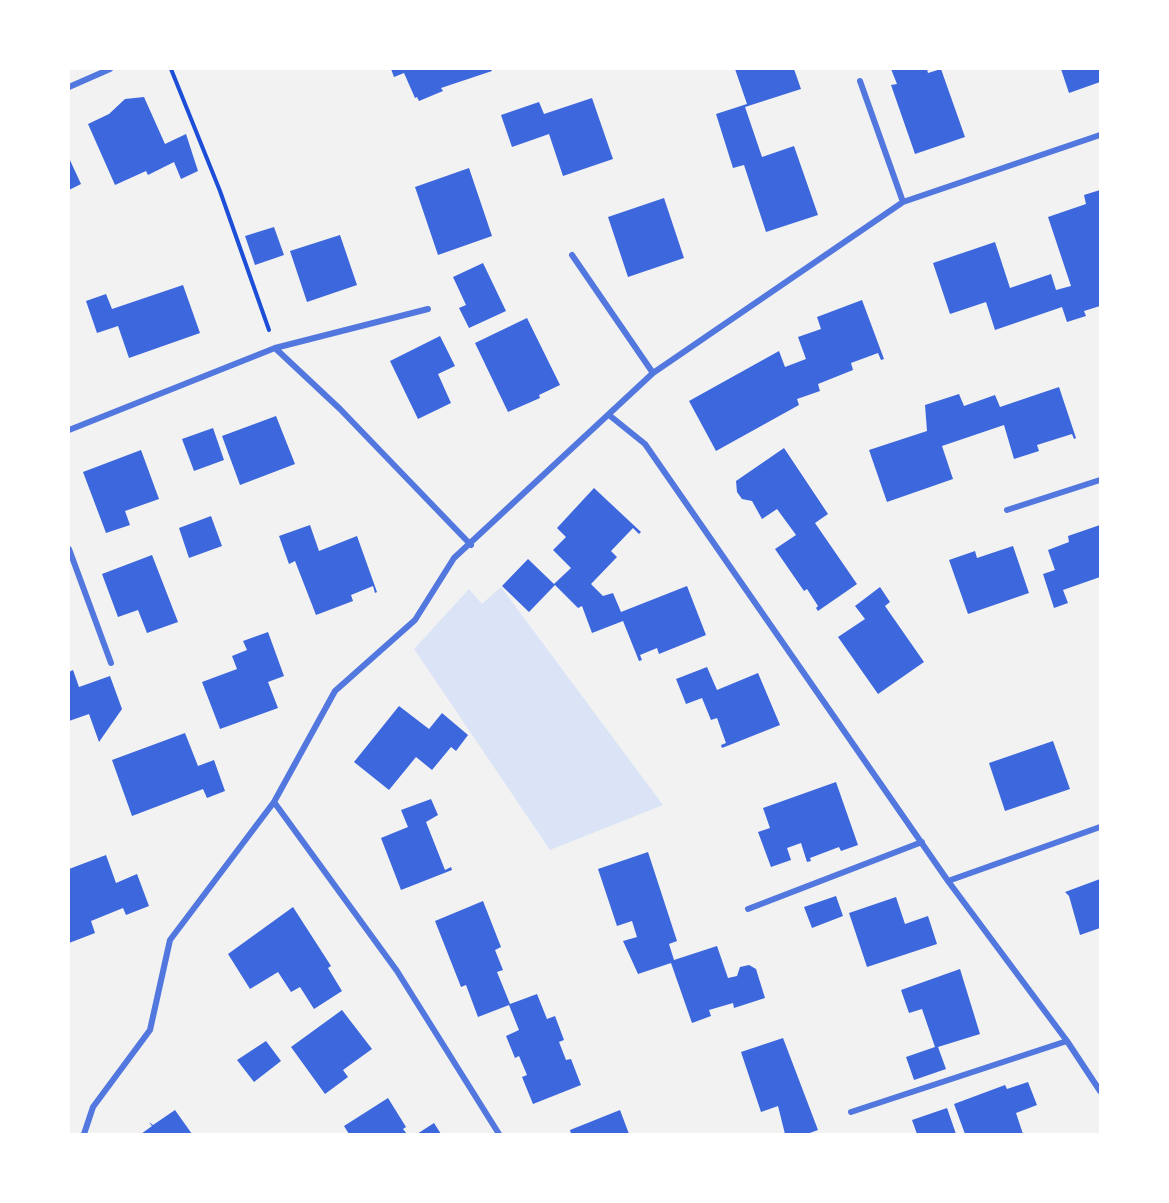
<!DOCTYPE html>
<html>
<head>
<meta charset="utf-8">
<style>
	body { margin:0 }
	#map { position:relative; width:1169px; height:1203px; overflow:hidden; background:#f2f2f2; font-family:Commissioner,sans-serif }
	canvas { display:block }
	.frame { position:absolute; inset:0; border:70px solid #fff; pointer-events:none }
</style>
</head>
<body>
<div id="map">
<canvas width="1169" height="1203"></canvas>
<div class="frame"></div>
</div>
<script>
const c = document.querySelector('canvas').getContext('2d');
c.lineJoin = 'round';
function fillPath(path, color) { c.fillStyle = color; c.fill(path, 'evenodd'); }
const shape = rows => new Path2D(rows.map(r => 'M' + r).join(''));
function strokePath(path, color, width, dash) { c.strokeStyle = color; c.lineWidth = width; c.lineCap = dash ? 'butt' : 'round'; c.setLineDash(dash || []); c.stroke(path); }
fillPath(shape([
	[501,587,663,805,550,850,414,649,469,589,482,604]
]), '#dbe4f7');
fillPath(shape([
	[391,69,491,69,492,71,441,88,443,91,419,101,417,97,415,98,404,73,394,77],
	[735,69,794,69,801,89,745,107,762,157,794,146,818,215,766,232,744,165,733,168,716,114,747,104],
	[891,69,927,69,928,73,941,69,965,137,915,154,891,85,897,84],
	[1061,69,1100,69,1100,82,1069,93],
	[144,97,165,144,186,134,198,171,181,179,174,162,148,175,146,171,115,185,88,124,109,114,125,99],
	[592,98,613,159,563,176,549,134,512,147,501,115,539,102,544,114],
	[69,158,81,184,69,190],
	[469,168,492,236,438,255,415,187],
	[1100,190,1100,306,1084,311,1086,316,1067,322,1062,307,995,330,986,302,950,314,933,263,995,242,1010,288,1051,274,1056,290,1071,286,1048,217,1086,204,1084,195],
	[664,198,684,258,628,277,608,217],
	[274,227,284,255,255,265,245,236],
	[340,235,357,285,307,302,290,251],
	[483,263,506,311,469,328,459,308,466,305,453,277],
	[183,285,200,333,129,358,118,326,97,333,86,301,106,294,112,309],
	[862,300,884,359,881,360,878,353,851,363,853,370,818,384,820,391,797,399,799,405,716,451,689,401,779,351,785,367,806,359,798,337,821,329,817,317],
	[527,318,560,385,539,395,540,398,508,412,475,343],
	[440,336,455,366,438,374,451,403,418,419,390,361],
	[1059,387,1076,438,1074,439,1072,434,1037,445,1039,451,1014,459,1004,425,942,446,953,479,887,502,869,450,927,431,925,405,959,394,964,406,995,395,1000,407],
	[276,416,295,464,240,485,222,436],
	[213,428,224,460,194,471,182,439],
	[784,448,828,514,815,523,857,584,818,611,816,608,818,606,807,589,804,591,775,549,796,535,777,509,762,519,752,501,742,499,737,492,736,481],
	[141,450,159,499,125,511,130,525,106,533,83,472],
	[594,488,641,532,639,534,633,528,611,551,617,557,591,584,603,596,613,593,621,612,687,586,706,635,659,654,657,648,640,655,642,660,639,661,623,621,592,633,582,606,578,608,555,585,529,612,502,586,528,559,554,584,571,568,553,550,566,537,557,528],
	[211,516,222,546,189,558,179,528],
	[310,525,319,551,357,536,377,592,375,593,373,586,351,595,353,601,316,615,295,561,289,564,279,536],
	[1100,525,1100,577,1063,590,1068,603,1054,608,1043,574,1055,570,1048,550,1069,542,1068,536],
	[1013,546,1029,593,968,614,949,560,975,551,977,558],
	[152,555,178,622,147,633,138,610,118,617,102,574],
	[880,587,890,602,885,606,924,662,878,694,838,637,865,619,855,606],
	[268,632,284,676,268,682,278,708,220,729,202,682,237,669,232,656,247,650,243,641],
	[707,667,717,690,758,673,780,725,722,748,721,745,726,743,717,718,711,720,702,698,686,704,676,679],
	[73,670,79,687,110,676,122,709,99,742,89,714,69,721,69,672],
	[399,706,429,729,442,713,468,735,456,751,451,747,432,770,416,757,389,790,354,762],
	[185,733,198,766,214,760,225,791,207,798,203,789,132,816,112,760],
	[1053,741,1070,789,1005,811,989,763],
	[836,782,858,845,841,851,839,847,810,858,811,861,807,862,801,843,787,848,791,860,771,867,758,832,770,828,763,808],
	[431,799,438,815,426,822,445,870,451,867,452,870,401,890,381,838,408,827,401,810],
	[648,852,677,941,669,944,674,960,717,946,728,978,737,976,740,967,749,965,756,969,765,998,734,1008,733,1003,709,1010,711,1016,692,1023,671,963,638,974,623,941,637,937,632,921,617,926,598,869],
	[106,855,116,883,137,874,149,906,126,915,123,908,91,921,95,933,69,943,69,869],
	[1100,879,1100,928,1080,935,1069,896,1065,892],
	[836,896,843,916,812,928,804,907],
	[896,897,905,924,928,916,937,944,867,967,849,913],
	[483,901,501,947,495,950,503,970,497,972,510,1004,537,994,547,1019,555,1016,564,1040,559,1042,566,1060,571,1059,581,1085,533,1104,522,1077,527,1075,519,1056,515,1058,506,1036,519,1030,509,1005,478,1017,466,985,461,987,435,921],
	[293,907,331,966,328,968,342,991,314,1009,300,987,291,992,278,972,250,989,228,954],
	[960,969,980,1034,938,1047,946,1069,914,1080,906,1057,935,1047,922,1009,909,1013,901,990],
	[342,1010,372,1049,343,1070,348,1077,325,1094,291,1047],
	[783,1038,818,1130,807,1134,785,1134,778,1106,761,1112,741,1052],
	[266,1041,281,1061,254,1082,237,1060],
	[1028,1082,1037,1105,1016,1113,1023,1134,965,1134,954,1104,1005,1085,1007,1089],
	[388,1098,406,1127,403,1129,407,1134,349,1134,344,1126],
	[947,1108,956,1134,917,1134,912,1120],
	[175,1110,192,1134,141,1134,152,1126,149,1122,153,1125],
	[620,1110,629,1134,571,1134,570,1130],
	[434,1123,441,1134,417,1134]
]), '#3d67dc');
strokePath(shape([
	[171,69,220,191,269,330]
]), '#1d4ed8', 4);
strokePath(shape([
	[860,81,903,202],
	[69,87,110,69],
	[572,255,653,373],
	[275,348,428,309],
	[609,415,645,444,948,881,1067,1041,1100,1091],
	[69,430,275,348,340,409,471,545],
	[1007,510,1100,480],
	[69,549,111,663],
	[274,802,397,971,499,1134],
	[948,881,1100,827],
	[748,909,922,842],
	[851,1112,1067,1041],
	[84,1134,93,1107,150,1030,170,940,274,802,335,691,415,620,454,558,653,373,903,202,1100,135]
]), '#5277de', 6);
</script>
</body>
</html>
